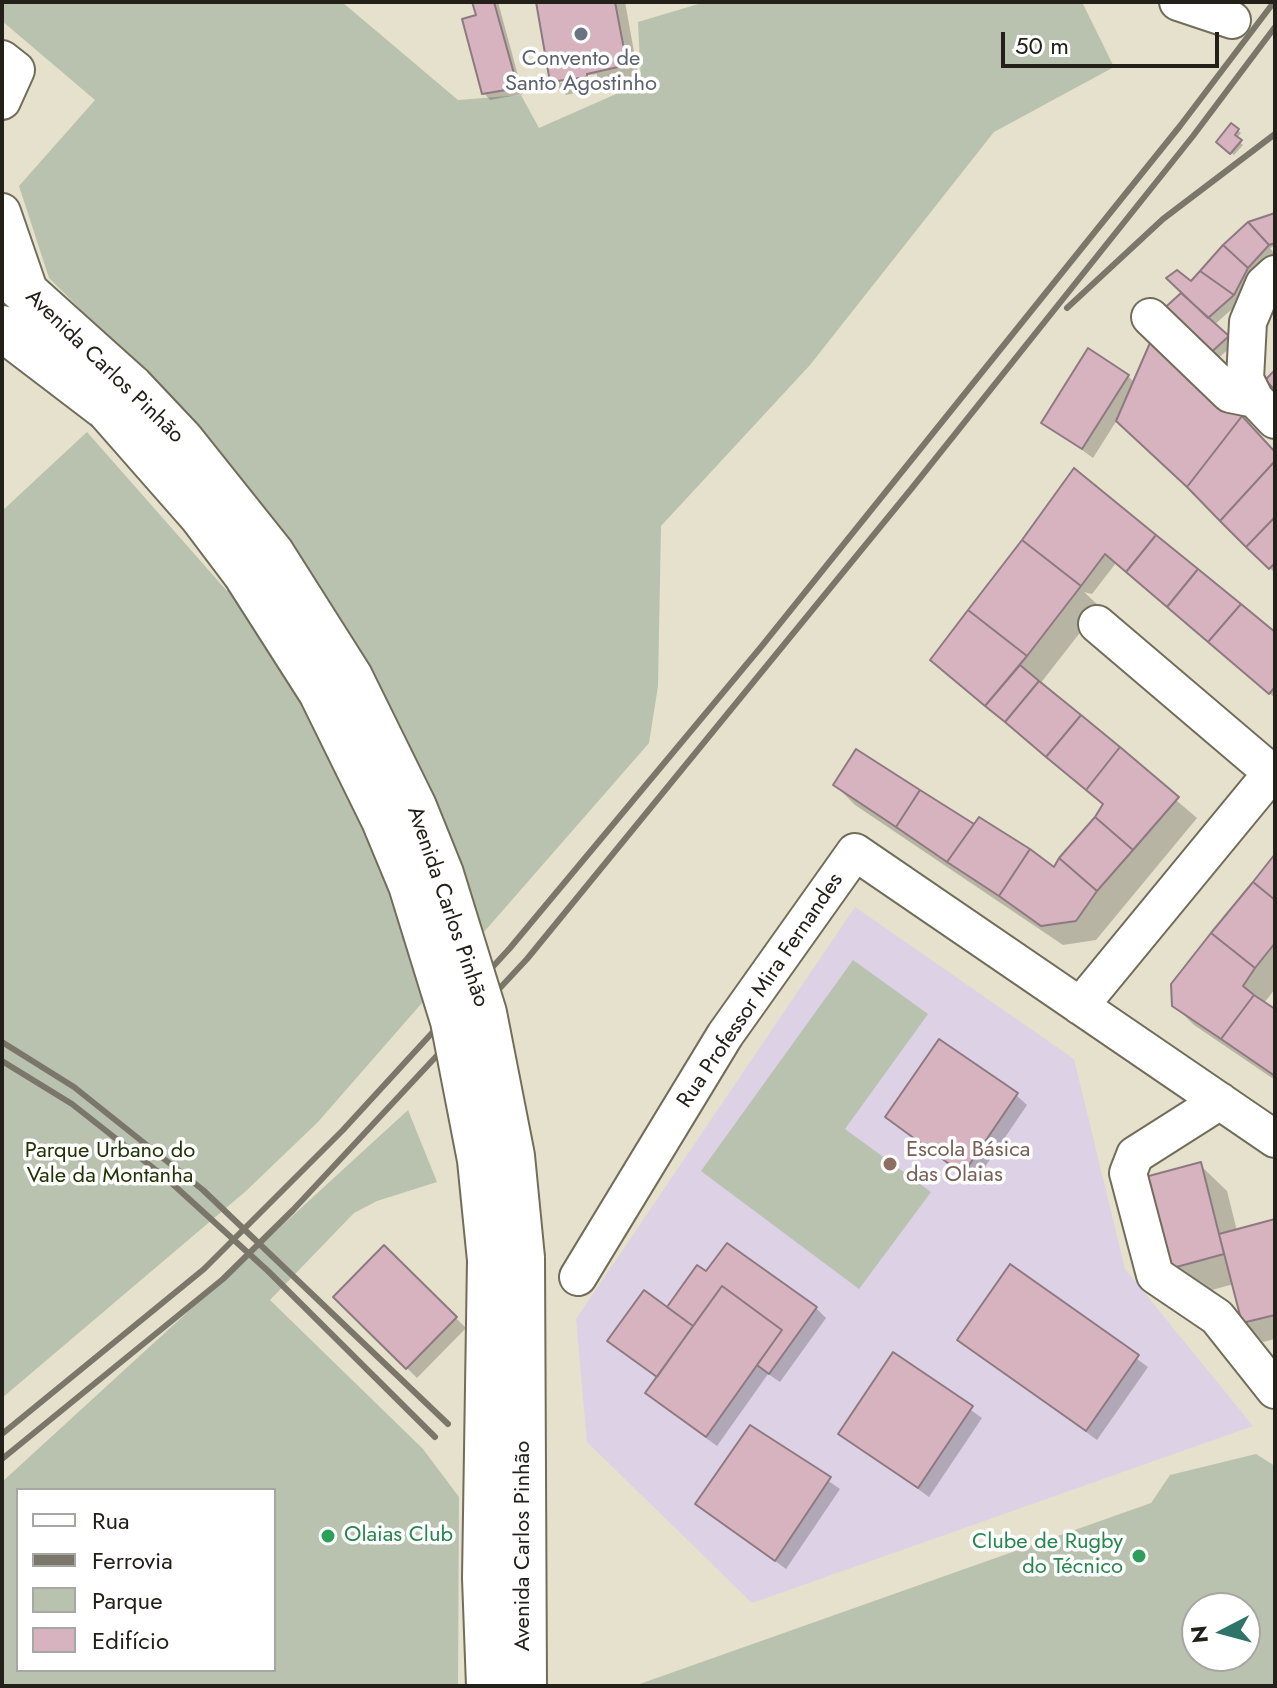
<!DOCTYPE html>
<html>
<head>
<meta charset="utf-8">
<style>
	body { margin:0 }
	#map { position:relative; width:1277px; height:1688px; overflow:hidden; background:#e6e1cc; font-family:Jost,sans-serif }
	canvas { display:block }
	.frame { position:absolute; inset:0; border:4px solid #222019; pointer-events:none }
	.legend { position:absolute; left:16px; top:1488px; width:260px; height:184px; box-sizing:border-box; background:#fff; border:2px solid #a7a6a3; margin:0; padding:10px 14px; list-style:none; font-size:24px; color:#222019 }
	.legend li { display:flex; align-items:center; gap:16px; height:40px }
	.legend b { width:40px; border:2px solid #a7a6a3 }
	.north { position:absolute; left:1181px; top:1592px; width:80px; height:80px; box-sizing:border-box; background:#fff; border:2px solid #a7a6a3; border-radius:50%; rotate:264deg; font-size:22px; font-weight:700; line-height:32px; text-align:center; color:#222019 }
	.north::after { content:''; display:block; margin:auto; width:28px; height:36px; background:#2f7469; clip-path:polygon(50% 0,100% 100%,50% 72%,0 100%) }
	.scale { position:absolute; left:1001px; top:32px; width:218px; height:36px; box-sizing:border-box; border:4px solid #222019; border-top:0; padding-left:10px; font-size:24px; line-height:28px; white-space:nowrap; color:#222019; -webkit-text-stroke:6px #fff; paint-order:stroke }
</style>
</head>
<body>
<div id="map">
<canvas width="1277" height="1688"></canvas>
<div class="frame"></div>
<ul class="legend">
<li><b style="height:10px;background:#fff"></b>Rua</li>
<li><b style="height:10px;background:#7a776a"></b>Ferrovia</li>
<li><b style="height:22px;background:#b9c2af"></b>Parque</li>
<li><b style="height:22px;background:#d6b3bf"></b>Edifício</li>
</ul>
<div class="north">N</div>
<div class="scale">50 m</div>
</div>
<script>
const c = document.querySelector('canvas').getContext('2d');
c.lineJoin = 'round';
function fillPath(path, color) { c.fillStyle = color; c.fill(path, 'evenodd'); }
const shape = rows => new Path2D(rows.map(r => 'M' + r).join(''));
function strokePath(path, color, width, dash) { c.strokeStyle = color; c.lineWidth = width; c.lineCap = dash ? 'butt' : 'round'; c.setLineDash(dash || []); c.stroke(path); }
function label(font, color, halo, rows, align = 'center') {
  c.font = font + ' Jost,sans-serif'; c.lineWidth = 7; c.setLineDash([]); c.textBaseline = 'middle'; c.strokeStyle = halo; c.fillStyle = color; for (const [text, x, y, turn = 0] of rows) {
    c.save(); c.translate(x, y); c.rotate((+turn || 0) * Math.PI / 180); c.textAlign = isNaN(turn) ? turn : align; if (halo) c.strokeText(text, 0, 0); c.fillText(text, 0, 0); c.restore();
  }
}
fillPath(shape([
	[855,907,1074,1059,1125,1269,1253,1426,752,1603,587,1442,576,1319]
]), '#ddd1e5');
fillPath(shape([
	[2,2,342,2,458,100,521,95,539,128,641,83,638,22,705,2,1082,2,1114,67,994,132,810,365,661,526,658,686,649,743,318,1122,246,1191,2,1398,2,511,87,432,227,591,283,541,147,376,49,278,19,186,95,100,2,21],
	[853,960,928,1014,845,1129,931,1192,859,1289,701,1171],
	[408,1110,437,1182,377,1201,354,1213,270,1300,423,1449,459,1497,458,1686,2,1686,2,1482],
	[18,1490,274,1490,274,1670,18,1670],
	[1256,1454,1275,1466,1275,1686,634,1686,1151,1503,1170,1475],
	[1245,1608,1245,1656,1197,1656,1197,1608]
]), '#b9c2af');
fillPath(shape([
	[474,2,498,2,523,94,490,100,484,93,479,16],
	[538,2,625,2,639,79,566,95,552,81],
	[597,74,597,78,560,83,560,79],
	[1231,125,1241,133,1236,139,1243,145,1234,155,1218,142],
	[1275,215,1275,246,1270,248,1274,253,1254,275,1240,302,1214,325,1234,344,1213,363,1161,314,1192,284],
	[1128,376,1135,383,1275,454,1275,573,1117,420,1093,458,1043,422],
	[1074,471,1275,634,1275,698,1116,563,1092,594,1084,592,1100,607,1040,684,1197,818,1096,940,1063,945,855,805,835,785,857,752,975,826,1054,869,1104,806,933,660],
	[1275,857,1275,989,1264,1003,1275,1011,1275,1080,1194,1025,1174,1005],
	[1016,1095,1027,1105,974,1183,888,1117],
	[1200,1165,1227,1191,1237,1231,1275,1221,1275,1339,1263,1342,1244,1322,1234,1284,1197,1294,1170,1268],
	[384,1248,466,1328,417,1378,335,1297],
	[1011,1267,1148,1367,1097,1440,959,1340],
	[707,1274,816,1308,826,1318,780,1382,768,1374,717,1446,658,1403,648,1393,659,1378,610,1341,668,1310],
	[894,1355,982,1418,929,1497,841,1433],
	[751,1427,840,1489,786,1569,698,1504]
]), '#0003');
const building = shape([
	[472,2,494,2,518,88,482,94,462,19,476,15,472,2],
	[536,2,615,2,627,65,587,74,587,77,550,82,536,2],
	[1231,123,1239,129,1235,135,1242,140,1230,154,1216,142,1231,123],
	[1275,213,1275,243,1269,245,1248,222,1275,213],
	[1248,222,1269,245,1248,268,1223,245,1248,222],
	[1223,245,1248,268,1234,295,1200,271,1223,245],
	[1177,270,1191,281,1200,271,1234,295,1208,318,1166,278,1177,270],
	[1181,293,1229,336,1205,358,1158,314,1181,293],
	[1153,336,1242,416,1187,487,1116,421,1153,336],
	[1088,348,1129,375,1082,449,1041,423,1088,348],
	[1275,370,1275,390,1265,380,1275,370],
	[1242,416,1275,452,1275,461,1220,521,1187,487,1242,416],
	[1275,461,1275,517,1246,547,1220,521,1275,461],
	[1074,468,1156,535,1126,572,1105,554,1081,586,1022,540,1074,468],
	[1275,517,1275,563,1269,569,1246,547,1275,517],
	[1156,535,1198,569,1167,607,1126,572,1156,535],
	[1022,540,1081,586,1027,656,968,610,1022,540],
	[1198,569,1241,604,1208,642,1167,607,1198,569],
	[1241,604,1275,632,1275,687,1269,694,1208,642,1241,604],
	[968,610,1027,656,985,706,930,660,968,610],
	[1020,665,1039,681,1005,722,985,706,1020,665],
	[1039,681,1081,715,1046,757,1005,722,1039,681],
	[1081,715,1120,747,1086,790,1046,757,1081,715],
	[1120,747,1179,797,1133,850,1095,817,1103,804,1086,790,1120,747],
	[856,749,920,790,896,827,833,785,856,749],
	[920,790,974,824,947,862,896,827,920,790],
	[979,817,1030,849,999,896,947,862,979,817],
	[1095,817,1133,850,1097,891,1059,858,1095,817],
	[1030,849,1054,867,1059,858,1097,891,1076,921,1041,926,999,896,1030,849],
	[1275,854,1275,900,1253,882,1275,854],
	[1253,882,1275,900,1275,943,1255,968,1211,933,1253,882],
	[1211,933,1255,968,1243,986,1254,995,1221,1039,1172,1006,1171,984,1211,933],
	[1254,995,1275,1009,1275,1076,1221,1039,1254,995],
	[939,1039,1018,1093,963,1174,885,1117,939,1039],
	[1201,1162,1224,1254,1169,1269,1145,1177,1201,1162],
	[1275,1219,1275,1315,1242,1323,1219,1234,1275,1219],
	[727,1243,817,1307,769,1374,757,1365,782,1330,722,1286,693,1326,667,1307,697,1265,706,1271,727,1243],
	[384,1245,457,1317,406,1369,333,1297,384,1245],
	[1010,1264,1139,1355,1086,1431,957,1340,1010,1264],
	[722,1286,782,1330,706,1437,645,1393,722,1286],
	[644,1290,693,1326,657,1377,607,1341,644,1290],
	[893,1352,973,1406,918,1488,838,1434,893,1352],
	[750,1425,831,1477,775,1561,695,1504,750,1425]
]);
fillPath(building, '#d6b3bf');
strokePath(building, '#8e7981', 2);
const minor = shape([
	[1178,2,1232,20],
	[2,59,16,70,2,101],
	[2,212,30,293],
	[1275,274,1264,284,1248,322,1245,379,1255,399,1275,420],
	[1150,317,1230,394,1255,399],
	[1097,624,1272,773],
	[1080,1006,1275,769],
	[1220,1101,1135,1155,1128,1173,1155,1275,1217,1317,1275,1390],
	[578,1277,725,1035,855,852,1275,1139]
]);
const major = shape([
	[2,271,131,387],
	[2,328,108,409],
	[522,1258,524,1686],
	[489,1686,485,1578,490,1260]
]);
strokePath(minor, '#716d5a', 40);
strokePath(major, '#716d5a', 48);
strokePath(minor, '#fff', 36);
strokePath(major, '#fff', 44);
strokePath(shape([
	[1067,308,1163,219,1275,134],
	[2,1042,74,1087,203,1190,448,1424],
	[2,1061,72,1104,166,1178,268,1271,435,1437],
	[2,1434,204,1269,343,1130,510,948,761,647,1180,126,1274,2],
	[2,1459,223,1279,293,1210,527,959,912,488,1193,136,1275,27]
]), '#7a776a', 6);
const majorBridge = shape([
	[131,387,181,440,272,554,350,677,414,807,441,874,484,1013,512,1156,522,1258],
	[108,409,202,516,245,573,321,692,384,820,411,885,453,1021,480,1160,490,1260]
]);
strokePath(majorBridge, '#716d5a', 48, []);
strokePath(majorBridge, '#fff', 44);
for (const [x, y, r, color] of [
	[581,34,8,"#6b7280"],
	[890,1164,8,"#8d6e63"],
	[328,1536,8,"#2e9e5b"],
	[1139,1556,8,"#2e9e5b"]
]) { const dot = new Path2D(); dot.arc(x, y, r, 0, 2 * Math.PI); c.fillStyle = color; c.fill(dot); strokePath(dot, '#fff', 3); }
label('22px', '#5b616d', '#fff', [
	["Convento de",581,60],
	["Santo Agostinho",581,85]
]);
label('22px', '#222019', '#fff', [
	["Avenida Carlos Pinhão",104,367,44],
	["Avenida Carlos Pinhão",447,907,71],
	["Rua Professor Mira Fernandes",761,991,-56],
	["Avenida Carlos Pinhão",524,1546,-90]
]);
label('22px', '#785e54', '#fff', [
	["Escola Básica",906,1151],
	["das Olaias",906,1176]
], 'left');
label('22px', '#213304', '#fff', [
	["Parque Urbano do",110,1152],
	["Vale da Montanha",110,1177]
]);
label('22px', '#27864d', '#fff', [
	["Olaias Club",344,1536],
	["Clube de Rugby",1123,1543,"right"],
	["do Técnico",1123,1568,"right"]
], 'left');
</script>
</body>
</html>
